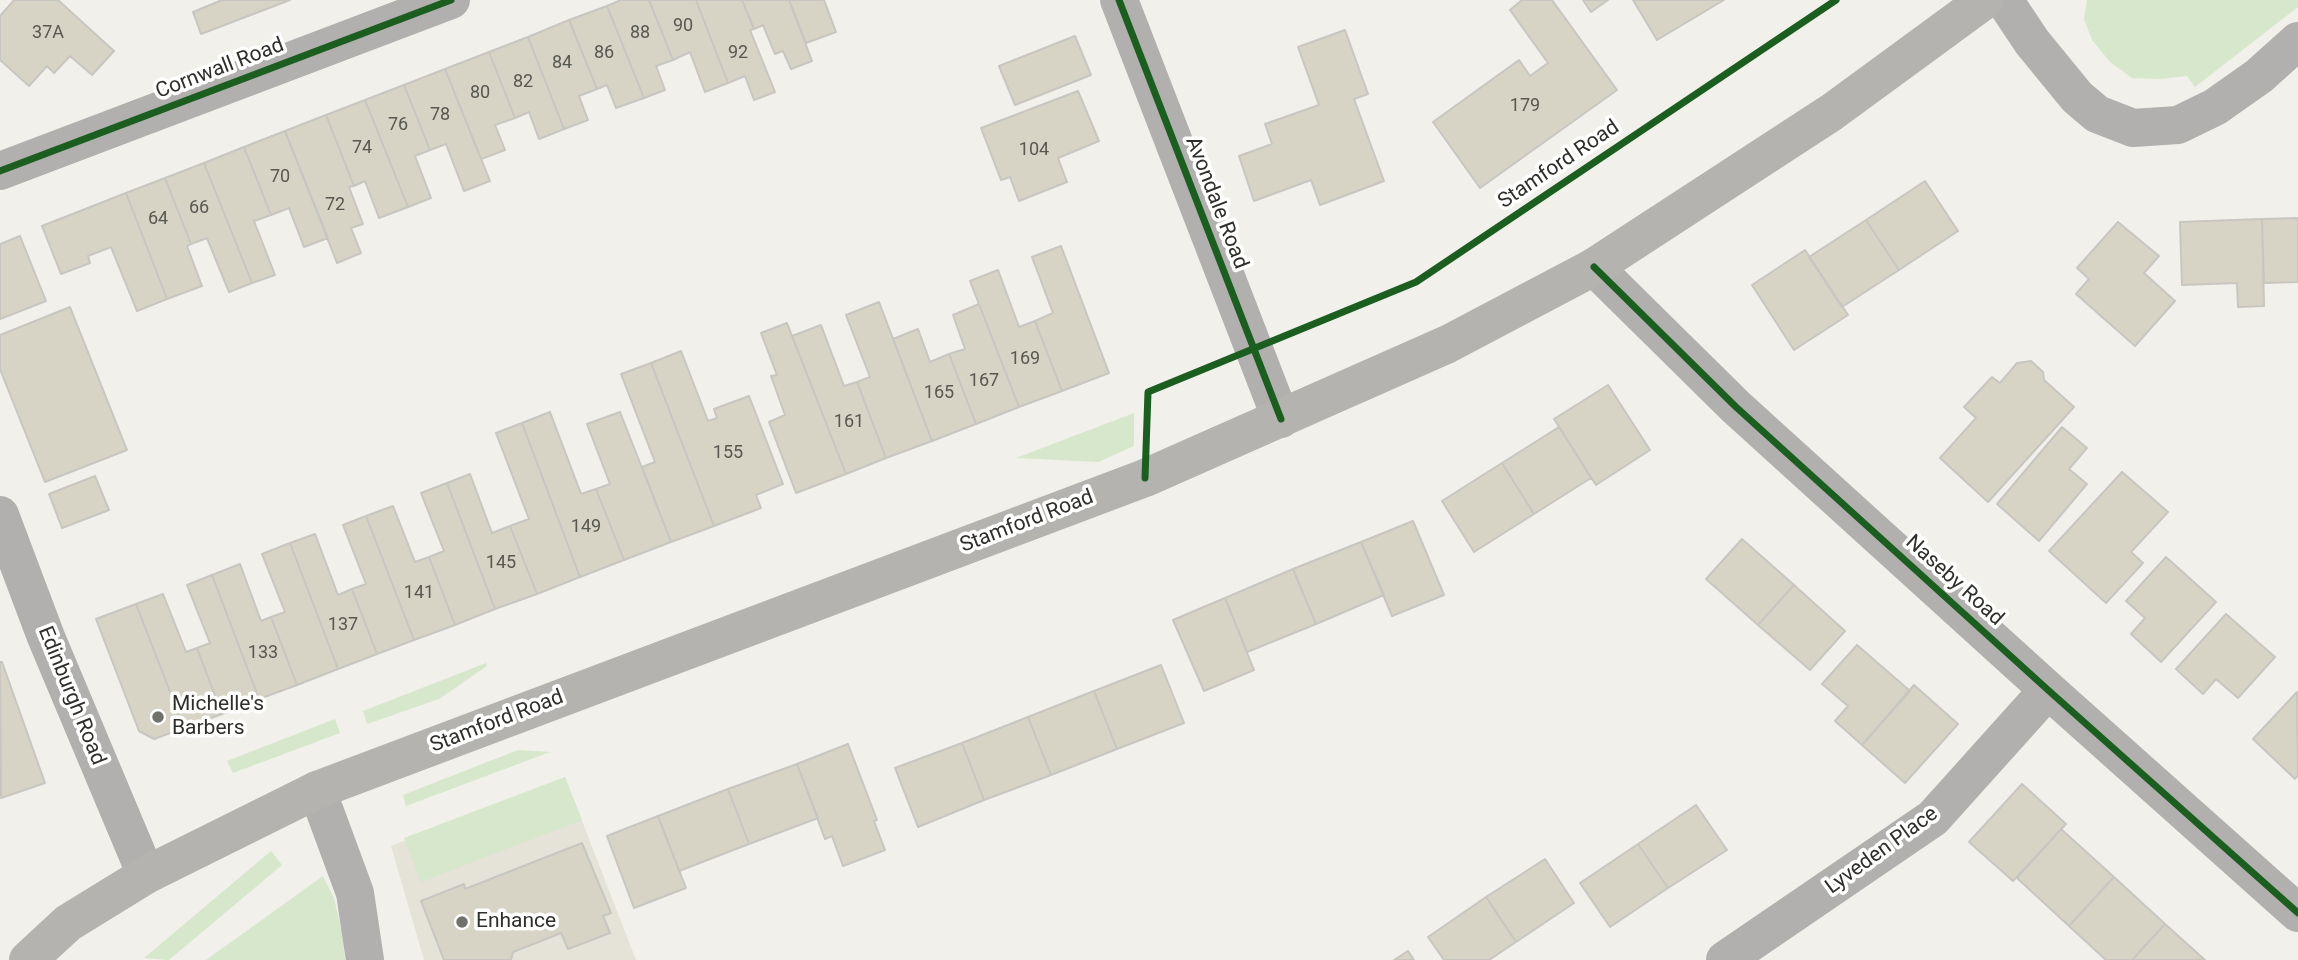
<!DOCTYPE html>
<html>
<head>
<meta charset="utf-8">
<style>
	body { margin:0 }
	canvas { display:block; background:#f1f0ea }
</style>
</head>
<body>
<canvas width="2298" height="960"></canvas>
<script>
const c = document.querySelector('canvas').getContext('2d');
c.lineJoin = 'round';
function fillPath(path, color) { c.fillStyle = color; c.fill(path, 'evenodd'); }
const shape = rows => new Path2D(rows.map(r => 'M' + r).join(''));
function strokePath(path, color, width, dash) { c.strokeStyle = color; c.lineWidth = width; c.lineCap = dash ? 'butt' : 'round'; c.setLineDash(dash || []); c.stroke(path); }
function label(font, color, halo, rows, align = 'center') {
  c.font = font + ' Roboto,sans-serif'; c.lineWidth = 7; c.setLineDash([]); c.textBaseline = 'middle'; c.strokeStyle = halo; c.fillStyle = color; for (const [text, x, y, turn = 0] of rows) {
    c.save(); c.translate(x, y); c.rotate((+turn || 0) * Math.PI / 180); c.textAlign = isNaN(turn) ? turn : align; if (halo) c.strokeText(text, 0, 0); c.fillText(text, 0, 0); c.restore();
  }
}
fillPath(shape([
	[565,777,636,960,424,960,391,846]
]), '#e5e2d7');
fillPath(shape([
	[2087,0,2298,0,2298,7,2195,87,2187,76,2160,79,2132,78,2110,62,2092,40,2084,19],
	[1134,413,1134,446,1098,462,1016,458],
	[486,663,487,666,439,699,367,724,363,711],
	[335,719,340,733,233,773,227,761],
	[518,750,550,752,406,806,403,795],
	[565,777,582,820,421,882,404,838],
	[271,851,282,865,169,960,144,958],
	[323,876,334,898,342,933,345,960,206,960]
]), '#d6e7cc');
const building = shape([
	[14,0,58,0,114,51,92,75,70,56,54,73,47,66,29,86,0,60,0,16,14,0],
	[222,0,290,0,201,34,193,12,222,0],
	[621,0,649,0,673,60,656,66,665,90,644,98,607,6,621,0],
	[649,0,696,0,728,83,705,92,690,52,673,60,649,0],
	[696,0,742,0,754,29,750,30,775,92,754,100,745,76,728,83,696,0],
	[742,0,789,0,812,61,791,69,783,51,775,54,763,25,754,29,742,0],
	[789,0,824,0,836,32,806,43,789,0],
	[1522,0,1552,0,1617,90,1480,188,1433,122,1519,60,1530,76,1548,63,1510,10,1522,0],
	[1583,0,1608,0,1591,12,1583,0],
	[1633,0,1724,0,1657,40,1633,0],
	[607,6,644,98,616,108,607,85,597,89,569,20,607,6],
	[569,20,597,89,579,96,588,120,564,129,528,37,569,20],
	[1345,30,1368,94,1354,99,1384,181,1320,205,1311,180,1254,201,1239,156,1272,144,1265,124,1319,105,1298,47,1345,30],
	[1075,36,1091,75,1015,105,999,66,1075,36],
	[528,37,564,129,539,139,529,112,515,118,489,52,528,37],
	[489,52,515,118,495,125,505,150,481,159,445,69,489,52],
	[445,69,490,181,464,191,446,144,430,150,404,85,445,69],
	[404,85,430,150,415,156,431,198,408,207,365,100,404,85],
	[1078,91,1099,141,1058,158,1067,182,1019,201,1010,177,1001,180,981,128,1078,91],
	[365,100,408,207,379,218,365,181,354,186,326,115,365,100],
	[326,115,354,186,349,187,363,224,351,228,361,253,337,263,285,131,326,115],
	[285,131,328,238,304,247,289,208,271,215,244,147,285,131],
	[244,147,271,215,254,221,275,275,252,283,204,163,244,147],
	[204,163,252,283,229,292,207,238,191,244,165,178,204,163],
	[165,178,191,244,187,246,202,286,167,299,126,193,165,178],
	[1925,181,1958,231,1899,270,1866,220,1925,181],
	[126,193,167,299,137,311,111,247,88,256,90,263,61,274,42,226,126,193],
	[2298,218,2298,282,2264,283,2262,219,2298,218],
	[2262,219,2264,306,2238,307,2237,283,2182,285,2180,222,2262,219],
	[1866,220,1899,270,1842,307,1809,257,1866,220],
	[2118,222,2159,256,2144,273,2175,301,2135,346,2076,294,2089,279,2077,268,2118,222],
	[20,236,46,301,0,319,0,244,20,236],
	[1061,246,1109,373,1062,391,1035,321,1053,313,1032,257,1061,246],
	[1805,250,1848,315,1794,350,1752,285,1805,250],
	[998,270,1019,327,1035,321,1062,391,1019,407,970,281,998,270],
	[879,302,932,441,886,458,857,382,870,377,846,315,879,302],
	[979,304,1019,407,976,424,949,354,965,349,953,315,979,304],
	[70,307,127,450,45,482,0,369,0,335,70,307],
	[787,323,846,474,796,493,769,422,785,415,771,376,777,375,761,333,787,323],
	[821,325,844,386,857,382,886,458,846,474,792,336,821,325],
	[918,329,930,362,949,354,976,424,932,441,893,339,918,329],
	[681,351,708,421,717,418,714,409,749,396,783,484,756,495,761,508,714,526,651,363,681,351],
	[2031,361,2043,372,2044,380,2074,407,1988,502,1940,458,1976,418,1964,407,1992,377,2000,383,2017,363,2031,361],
	[651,363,714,526,671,542,642,467,655,462,621,374,651,363],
	[1608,385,1650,450,1596,485,1554,419,1608,385],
	[550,412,581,494,596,489,624,560,580,577,522,423,550,412],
	[620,412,671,542,624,560,596,489,610,484,587,424,620,412],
	[522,423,580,577,537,594,510,526,529,519,496,433,522,423],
	[1559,427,1591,478,1534,514,1502,463,1559,427],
	[2062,427,2087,448,2069,469,2087,484,2039,541,1997,504,2062,427],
	[1502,463,1534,514,1474,552,1442,501,1502,463],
	[2122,472,2168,512,2131,552,2143,563,2106,603,2049,551,2122,472],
	[470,474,492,533,510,526,537,594,495,609,447,483,470,474],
	[95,476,109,510,62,528,49,494,95,476],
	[447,483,495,609,455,625,429,557,444,551,421,493,447,483],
	[393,506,415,562,429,557,455,625,414,640,366,516,393,506],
	[366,516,414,640,377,654,352,589,366,584,343,525,366,516],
	[1413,521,1444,595,1392,616,1361,542,1413,521],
	[315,534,338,595,352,589,377,654,338,669,290,543,315,534],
	[1742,539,1794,585,1758,625,1706,579,1742,539],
	[1361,542,1384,595,1316,624,1293,569,1361,542],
	[290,543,338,669,297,685,271,617,285,612,262,554,290,543],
	[2166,557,2216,602,2161,662,2131,634,2145,618,2126,601,2166,557],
	[240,564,261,621,271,617,297,685,259,699,212,575,240,564],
	[1293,569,1316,624,1247,652,1225,598,1293,569],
	[212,575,259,699,222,714,197,648,210,643,187,585,212,575],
	[1794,585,1845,631,1810,670,1758,625,1794,585],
	[163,594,186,652,197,648,222,714,184,728,136,604,163,594],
	[1225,598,1254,670,1204,691,1173,620,1225,598],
	[136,604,184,728,154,739,139,731,96,619,136,604],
	[2226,614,2275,657,2238,698,2216,679,2203,694,2176,669,2226,614],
	[1857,645,1910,691,1862,745,1835,721,1848,706,1822,684,1857,645],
	[0,662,2,662,45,783,1,798,0,662],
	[1161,665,1184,723,1117,749,1094,691,1161,665],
	[1914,685,1958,724,1905,783,1862,745,1914,685],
	[1094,691,1117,749,1051,775,1028,717,1094,691],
	[2297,692,2298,775,2295,779,2253,739,2297,692],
	[1028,717,1051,775,984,800,962,743,1028,717],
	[962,743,984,800,918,827,895,768,962,743],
	[848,744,877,820,874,821,885,850,843,866,832,836,825,839,797,764,848,744],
	[797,764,818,818,749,844,728,789,797,764],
	[2022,784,2066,824,2013,881,1969,842,2022,784],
	[728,789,749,844,679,871,658,816,728,789],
	[1696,805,1727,850,1668,888,1638,844,1696,805],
	[658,816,686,888,634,908,607,836,658,816],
	[2061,829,2114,877,2069,926,2017,878,2061,829],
	[582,843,611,913,603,916,610,933,568,949,561,933,513,952,511,960,444,960,421,901,464,884,465,889,582,843],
	[1638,844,1668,888,1610,927,1580,883,1638,844],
	[1545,859,1574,903,1516,942,1486,897,1545,859],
	[2114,877,2165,924,2132,960,2106,960,2069,926,2114,877],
	[1486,897,1516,942,1489,960,1444,960,1428,937,1486,897],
	[2165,924,2205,960,2132,960,2165,924],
	[1408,951,1414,960,1394,960,1408,951]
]);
fillPath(building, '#d7d4c6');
strokePath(building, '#c7c6c1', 2);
strokePath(shape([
	[1119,0,1281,419],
	[2004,0,2032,42,2077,97,2097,114,2133,128,2178,125,2215,107,2259,76,2298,41],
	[0,171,451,0],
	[1594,267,1736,407,2048,690,2298,913],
	[0,515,46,637,146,875],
	[317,790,355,893,365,960],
	[1725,960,1933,818,2048,690]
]), '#b2b0af', 38);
strokePath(shape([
	[28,960,68,923,146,875,317,790,1145,478,1448,344,1594,267,1832,112,1985,0]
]), '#b5b3b0', 38);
strokePath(shape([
	[1119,0,1281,419],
	[0,171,451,0],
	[1594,267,1736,407,2048,690,2298,913],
	[1145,478,1148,392,1416,282,1836,0]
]), '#1b5e20', 7);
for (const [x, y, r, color] of [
	[158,717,7,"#72726d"],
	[462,922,7,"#72726d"]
]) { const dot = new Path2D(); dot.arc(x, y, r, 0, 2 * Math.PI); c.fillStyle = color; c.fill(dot); strokePath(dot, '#fff', 2.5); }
label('18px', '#585851', null, [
	["90",683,26],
	["37A",48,33],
	["88",640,33],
	["86",604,53],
	["92",738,53],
	["84",562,63],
	["82",523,82],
	["80",480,93],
	["179",1525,106],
	["78",440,115],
	["76",398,125],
	["74",362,148],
	["104",1034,150],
	["70",280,177],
	["72",335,205],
	["66",199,208],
	["64",158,219],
	["169",1025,359],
	["167",984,381],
	["165",939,393],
	["161",849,422],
	["155",728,453],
	["149",586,527],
	["145",501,563],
	["141",419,593],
	["137",343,625],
	["133",263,653]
]);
label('21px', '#2e2e2a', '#fff', [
	["Cornwall Road",220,69,-21],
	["Stamford Road",1559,165,-34],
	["Avondale Road",1216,203,69],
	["Stamford Road",1027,522,-21],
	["Naseby Road",1954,581,42],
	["Edinburgh Road",71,696,68],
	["Stamford Road",497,722,-21],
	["Lyveden Place",1882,851,-36]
]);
label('21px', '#2e2e2a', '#fff', [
	["Michelle's",172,705],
	["Barbers",172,729],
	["Enhance",476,922]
], 'left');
</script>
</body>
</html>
